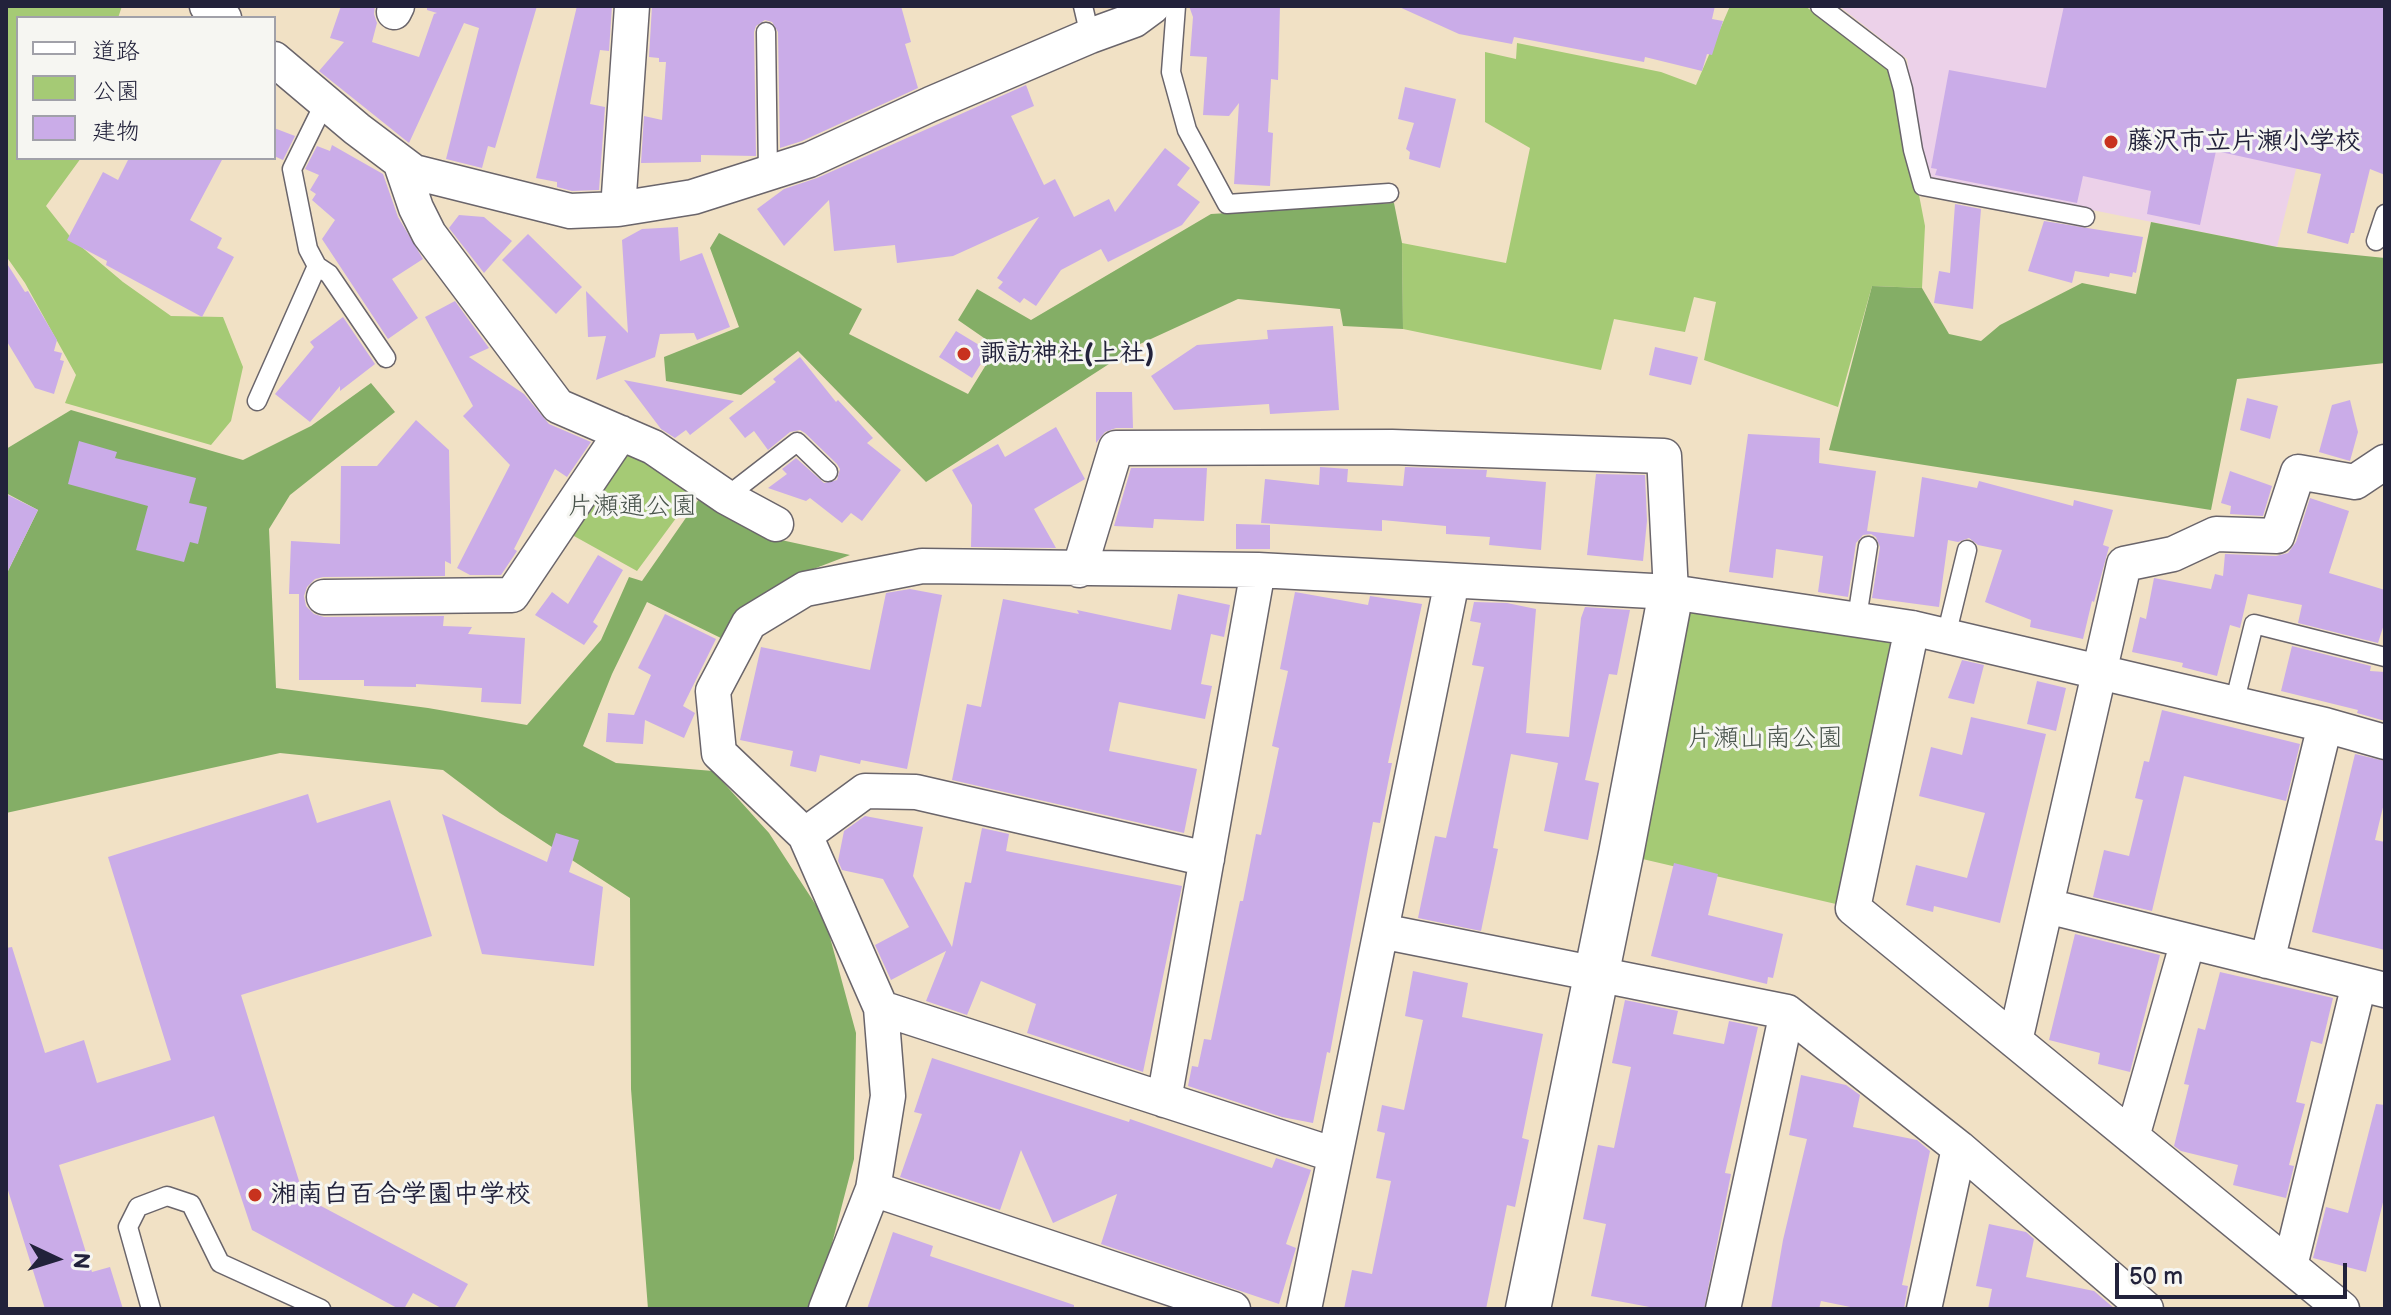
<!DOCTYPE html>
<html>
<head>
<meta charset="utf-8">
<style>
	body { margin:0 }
	#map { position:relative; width:2391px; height:1315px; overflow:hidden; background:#f1e1c5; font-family:"Balsamiq Sans","Klee One",sans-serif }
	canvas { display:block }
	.frame { position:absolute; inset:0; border:8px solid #22223b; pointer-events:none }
	.legend { position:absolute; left:16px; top:16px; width:260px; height:144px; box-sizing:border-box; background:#f6f6f2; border:2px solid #a1a1a9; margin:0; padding:10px 14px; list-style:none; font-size:24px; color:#22223b }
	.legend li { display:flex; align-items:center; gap:16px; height:40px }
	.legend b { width:40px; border:2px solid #a1a1a9 }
	.north { position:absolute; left:16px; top:1219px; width:80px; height:80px; -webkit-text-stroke:6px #f6f6f2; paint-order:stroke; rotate:94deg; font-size:22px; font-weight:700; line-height:32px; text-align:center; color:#22223b }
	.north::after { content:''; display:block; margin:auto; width:28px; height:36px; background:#22223b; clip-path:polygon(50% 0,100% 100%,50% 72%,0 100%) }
	.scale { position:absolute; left:2115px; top:1263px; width:232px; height:36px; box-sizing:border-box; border:4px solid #22223b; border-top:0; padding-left:10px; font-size:24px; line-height:28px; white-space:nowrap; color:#22223b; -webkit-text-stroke:6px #f6f6f2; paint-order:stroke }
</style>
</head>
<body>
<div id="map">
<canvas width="2391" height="1315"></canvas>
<div class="frame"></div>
<ul class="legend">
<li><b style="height:10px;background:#fff"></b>道路</li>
<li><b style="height:22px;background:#a5ca75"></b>公園</li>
<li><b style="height:22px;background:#caace8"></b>建物</li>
</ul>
<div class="north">N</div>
<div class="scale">50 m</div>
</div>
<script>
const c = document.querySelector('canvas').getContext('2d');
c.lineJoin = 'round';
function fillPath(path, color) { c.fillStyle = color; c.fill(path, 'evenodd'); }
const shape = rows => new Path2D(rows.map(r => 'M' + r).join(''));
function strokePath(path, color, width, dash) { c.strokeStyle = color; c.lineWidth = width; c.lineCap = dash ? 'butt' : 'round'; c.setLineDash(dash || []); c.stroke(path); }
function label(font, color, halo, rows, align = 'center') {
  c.font = font + ' "Balsamiq Sans","Klee One",sans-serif'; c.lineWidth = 6; c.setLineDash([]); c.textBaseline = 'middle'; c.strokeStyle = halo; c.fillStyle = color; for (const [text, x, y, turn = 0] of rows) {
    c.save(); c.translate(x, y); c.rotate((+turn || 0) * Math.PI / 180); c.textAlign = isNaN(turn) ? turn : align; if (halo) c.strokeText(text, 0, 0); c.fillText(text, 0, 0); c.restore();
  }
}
fillPath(shape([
	[1839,6,2336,6,2277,247,1927,177,1913,107,1907,59]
]), '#ecd1e9');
fillPath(shape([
	[6,6,122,6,118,18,18,18,18,158,81,158,46,206,72,239,123,282,171,316,223,317,243,367,231,421,211,445,65,403,76,375,25,283,6,256],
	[1730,6,1805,6,1888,67,1901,102,1925,226,1922,288,1872,286,1838,407,1704,360,1716,302,1694,297,1685,332,1614,319,1601,370,1403,329,1402,243,1506,263,1530,148,1485,122,1485,52,1516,59,1517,43,1661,72,1696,85],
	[624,443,699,487,637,571,565,531],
	[1671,592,1912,628,1853,908,1621,854]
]), '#a5ca75');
fillPath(shape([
	[1394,203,1402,243,1403,329,1343,326,1340,309,1238,299,1140,344,926,482,798,351,741,395,666,381,664,357,739,327,710,248,719,233,862,309,849,334,968,394,997,347,958,320,977,289,1031,320,1211,214],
	[2151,222,2277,247,2385,258,2385,363,2237,379,2211,510,1829,450,1872,286,1922,288,1949,334,1981,341,2000,325,2082,283,2136,294],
	[371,383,395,412,290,495,269,529,276,688,428,708,527,725,601,640,629,577,642,581,699,499,772,538,850,555,795,576,725,640,647,602,612,674,583,746,616,763,713,771,769,833,825,919,856,1033,854,1159,815,1309,648,1309,631,1089,630,898,500,813,443,770,280,753,6,813,6,575,38,510,6,493,6,449,71,410,243,460,311,426]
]), '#84ae66');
fillPath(shape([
	[341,6,375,6,374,14,377,23,372,42,419,57,434,14,437,13,427,10,427,6,537,6,495,148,488,146,482,168,446,159,479,28,464,23,409,143,319,71,344,42,330,38],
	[577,6,612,6,609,51,600,50,590,104,605,107,599,190,572,191,557,187,557,182,536,178],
	[652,6,901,6,911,42,905,44,918,88,802,141,780,148,778,32,772,22,765,20,756,26,754,32,756,156,701,155,701,162,641,163,644,116,662,120,666,62,659,62,659,58,649,57],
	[1189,6,1280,6,1278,80,1271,79,1268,132,1273,133,1270,186,1234,184,1239,103,1229,116,1203,115,1207,57,1190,56,1193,17],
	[1397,6,1715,6,1712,19,1723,21,1712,55,1707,54,1702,71,1645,57,1644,62,1514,37,1512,44,1459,34],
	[2064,6,2385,6,2385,175,2370,169,2354,233,2351,233,2348,244,2307,233,2321,174,2216,151,2200,225,2147,214,2151,191,2083,176,2077,203,1935,175,1937,169,1931,168,1949,70,2046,88],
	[1026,85,1034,106,1011,116,1044,185,1055,179,1074,217,1109,199,1115,212,1165,148,1190,168,1177,185,1200,202,1182,225,1108,262,1101,249,1061,270,1036,306,1024,298,1020,303,998,288,1003,282,997,278,1039,217,953,256,897,263,895,245,834,251,829,200,784,246,757,209,784,189,817,178],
	[1405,87,1456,99,1440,168,1409,159,1410,152,1406,149,1414,123,1398,119],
	[274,128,295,136,283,160,274,156],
	[332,145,383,174,398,217,423,259,392,279,418,318,388,339,322,239,335,220,312,200,316,194,310,190,319,175,305,169,317,146,330,151],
	[129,158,223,158,190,220,222,238,217,248,234,257,202,317,106,265,107,261,67,240,103,172,118,180],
	[1955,204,1981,209,1973,309,1934,303,1939,271,1950,273],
	[459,215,484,217,512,241,484,273,449,228],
	[2044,221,2143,237,2136,273,2133,272,2132,277,2110,273,2109,277,2075,271,2072,283,2028,271],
	[678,227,680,261,702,253,730,327,697,340,694,333,660,334,655,357,596,380,606,336,588,337,586,291,628,333,622,240,642,229],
	[528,234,582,287,556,314,502,260],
	[6,262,25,292,28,291,57,340,54,351,62,353,60,360,64,361,54,394,35,388,6,340],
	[455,301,489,348,469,357,524,394,549,424,591,442,567,477,555,469,514,549,517,551,501,575,470,575,457,568,510,465,463,416,473,406,425,317],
	[343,317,375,364,340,391,340,386,310,422,275,394,314,347,310,342],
	[1333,326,1339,410,1270,414,1269,404,1174,410,1151,376,1197,345,1268,339,1267,330],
	[956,331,989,351,972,378,939,357],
	[1655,347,1698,357,1691,385,1649,375],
	[800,357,836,402,838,400,873,438,867,443,901,470,862,521,851,513,842,523,810,498,806,501,768,488,787,474,782,469,796,458,824,483,837,480,840,469,837,464,805,433,800,430,790,432,768,450,754,431,745,438,729,418,776,382,773,379],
	[624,380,734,401,690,435,686,430,675,438,661,429],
	[1096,392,1132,392,1133,428,1116,428,1105,432,1096,443],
	[2247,398,2278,406,2270,439,2240,430],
	[2350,400,2358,432,2350,461,2319,452,2332,405],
	[416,420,449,450,451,564,445,561,445,576,323,577,315,579,307,587,304,596,306,606,314,614,324,617,444,616,443,626,472,627,468,634,525,638,521,704,481,702,482,688,416,684,416,687,364,686,364,680,299,680,299,594,289,594,291,541,340,544,341,466,377,466],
	[1056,427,1085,479,1034,509,1056,548,971,547,972,505,952,470,998,444,1005,457],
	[1748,434,1820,438,1819,463,1876,471,1867,531,1914,537,1922,477,1977,488,1979,481,2073,506,2074,500,2113,510,2103,545,2109,547,2094,602,2092,601,2083,639,2030,627,2031,620,1985,602,2002,550,1978,545,1969,538,1958,542,1948,540,1939,607,1872,598,1880,547,1876,537,1871,534,1863,535,1856,543,1848,597,1818,592,1823,556,1776,549,1773,578,1729,572],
	[79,441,117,452,115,458,196,478,189,503,207,507,198,544,190,542,184,562,136,550,148,506,68,484],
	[1320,467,1348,469,1347,482,1403,486,1405,467,1487,470,1486,477,1546,482,1541,550,1489,545,1490,537,1446,534,1446,526,1382,520,1382,531,1261,523,1265,479,1319,485],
	[1131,468,1207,468,1204,521,1154,519,1153,528,1114,526],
	[2230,471,2272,486,2263,516,2230,514,2231,506,2221,503],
	[1596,474,1645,475,1647,521,1643,561,1587,555],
	[6,494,38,510,6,575],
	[2310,498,2349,511,2329,573,2385,590,2385,621,2378,643,2298,623,2302,605,2248,594,2240,628,2230,625,2217,676,2182,667,2183,663,2132,652,2140,617,2146,619,2154,578,2211,589,2215,574,2223,576,2225,554,2276,556,2288,553,2296,542],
	[1236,524,1270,525,1270,549,1236,549],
	[598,555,623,570,593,622,598,626,584,645,535,615,552,592,568,604],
	[910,589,942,595,907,769,861,760,860,764,820,755,816,772,790,766,793,751,740,740,761,647,870,670,886,593],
	[1295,592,1368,605,1370,596,1422,604,1388,763,1392,763,1380,823,1373,822,1330,1053,1327,1052,1313,1123,1282,1117,1188,1086,1192,1066,1198,1067,1204,1039,1211,1040,1240,901,1243,901,1256,834,1261,835,1279,748,1272,746,1288,671,1280,669],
	[1178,594,1230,605,1224,637,1211,634,1201,684,1212,686,1205,719,1119,702,1109,751,1197,769,1184,833,952,780,967,704,981,707,1003,599,1079,614,1077,610,1171,630],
	[1474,602,1507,603,1536,609,1526,733,1569,737,1581,618,1585,607,1630,610,1617,675,1609,674,1585,780,1599,783,1588,840,1544,831,1558,763,1511,754,1493,848,1498,849,1481,931,1418,918,1435,836,1446,838,1484,667,1472,665,1481,623,1470,621],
	[665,614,716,639,683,706,695,713,684,738,645,720,643,744,606,742,608,713,634,715,651,675,638,668],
	[2292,646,2371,666,2370,671,2385,672,2385,721,2357,713,2358,710,2281,691],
	[1962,660,1984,665,1974,704,1948,698],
	[2037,681,2066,688,2056,731,2027,724],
	[2162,710,2300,744,2286,801,2184,776,2152,911,2093,897,2104,850,2129,856,2143,800,2135,798,2144,761,2149,762],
	[1971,717,2046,734,2000,923,1934,906,1933,912,1906,905,1916,865,1967,878,1985,813,1919,796,1931,747,1962,755],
	[2355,754,2385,761,2385,799,2375,840,2385,842,2385,950,2312,932],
	[308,794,317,823,390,800,432,936,241,995,304,1197,468,1284,454,1309,443,1309,413,1293,404,1309,399,1309,252,1230,214,1116,59,1165,92,1272,110,1267,123,1309,45,1309,6,1184,6,948,12,947,45,1053,84,1040,97,1083,171,1060,108,857],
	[442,814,547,862,556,833,579,840,569,872,603,887,594,966,482,954],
	[865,816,923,827,913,876,952,947,965,882,971,883,982,828,1009,834,1006,851,1182,886,1143,1072,1027,1033,1036,1004,981,981,967,1015,926,1001,946,951,891,980,875,945,909,927,883,879,842,870,838,861,844,831],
	[1674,863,1718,874,1708,915,1783,934,1773,978,1768,977,1767,984,1651,956],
	[2075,934,2160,955,2130,1072,2098,1064,2100,1053,2049,1040],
	[1413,971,1468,983,1462,1017,1543,1034,1522,1138,1529,1140,1515,1207,1507,1205,1486,1309,1344,1309,1352,1270,1372,1274,1391,1181,1376,1178,1385,1133,1377,1131,1382,1105,1404,1110,1423,1020,1405,1016],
	[2220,972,2333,998,2322,1044,2311,1041,2296,1102,2305,1104,2289,1165,2294,1166,2286,1198,2233,1185,2238,1165,2181,1151,2174,1146,2189,1085,2184,1084,2198,1028,2205,1030],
	[1625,1000,1678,1011,1673,1034,1724,1044,1729,1021,1758,1027,1725,1173,1731,1174,1704,1309,1660,1309,1591,1296,1606,1224,1583,1219,1598,1145,1614,1148,1631,1067,1612,1063],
	[932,1058,1129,1122,1130,1119,1272,1168,1276,1158,1311,1170,1286,1244,1296,1248,1279,1304,1101,1244,1117,1194,1053,1223,1021,1150,1000,1210,900,1177,922,1114,914,1112],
	[1801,1075,1846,1085,1860,1095,1853,1127,1917,1140,1930,1151,1902,1285,1908,1286,1904,1309,1860,1309,1821,1301,1819,1309,1771,1309,1783,1240,1807,1139,1789,1135],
	[2376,1104,2385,1105,2385,1194,2366,1272,2313,1258,2326,1207,2348,1213],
	[1989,1224,2026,1232,2034,1239,2026,1277,2094,1291,2115,1309,1988,1309,1992,1289,1976,1286],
	[893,1232,933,1246,930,1256,1074,1305,1074,1309,867,1309]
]), '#caace8');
const lane = shape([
	[1083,6,1090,36],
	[1176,6,1171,72,1187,130,1227,204,1389,193],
	[1820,6,1896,64,1903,89,1913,150,1923,186,2085,217],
	[766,32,768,174],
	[325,102,292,169,308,249,317,266,329,274,386,358],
	[2376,241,2385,214],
	[257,401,317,266],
	[726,497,797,442,828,472],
	[1857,618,1868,546],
	[1946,636,1967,550],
	[2234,704,2254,624,2385,657],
	[151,1309,128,1227,138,1207,167,1196,191,1204,220,1263,321,1309]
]);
const street = shape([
	[207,6,224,18],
	[394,12,397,6],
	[274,59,357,129,414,172,570,211,618,209,693,197,809,160,931,104,1090,36,1134,20,1153,6],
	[401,164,416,208,429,234,558,406,653,447,726,497,776,524],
	[618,209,632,6],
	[1079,570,1116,448,1392,447,1664,456,1671,592],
	[324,597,512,595,621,433],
	[1912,628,1853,908,2342,1309],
	[805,835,865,791,916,792,1207,859],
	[2047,906,2385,990],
	[1381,931,1787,1012,1959,1148,2146,1309],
	[2267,961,2325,725],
	[881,1008,1335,1155],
	[2015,1041,2124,564,2173,554,2216,534,2277,536,2298,472,2355,482,2385,462],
	[1164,1100,1258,570],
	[2132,1137,2188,941],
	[873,1189,1233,1309],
	[2290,1266,2359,984],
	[826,1309,873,1189,888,1096,881,1008,805,835,719,753,713,691,749,623,805,589,922,566,1258,570,1671,592,1912,628,2325,725,2385,742],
	[1304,1309,1452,581],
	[1723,1309,1787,1012],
	[1924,1309,1959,1148]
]);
const secondary = shape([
	[1528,1309,1621,854,1671,592]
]);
strokePath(lane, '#6a656b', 21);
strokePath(street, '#6a656b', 37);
strokePath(secondary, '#6a656b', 47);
strokePath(lane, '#fff', 18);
strokePath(street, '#fff', 34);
strokePath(secondary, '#fff', 44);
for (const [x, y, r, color] of [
	[2111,142,8,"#c8321e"],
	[964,354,8,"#c8321e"],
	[255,1195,8,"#c8321e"]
]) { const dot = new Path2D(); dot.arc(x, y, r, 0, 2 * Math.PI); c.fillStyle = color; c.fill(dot); strokePath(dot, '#f6f6f2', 3); }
label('bold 26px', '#22223b', '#f6f6f2', [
	["藤沢市立片瀬小学校",2127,142],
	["諏訪神社(上社)",980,354],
	["湘南白百合学園中学校",271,1195]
], 'left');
label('26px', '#49544c', '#f6f6f2', [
	["片瀬通公園",632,507],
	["片瀬山南公園",1765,739]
]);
</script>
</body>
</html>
